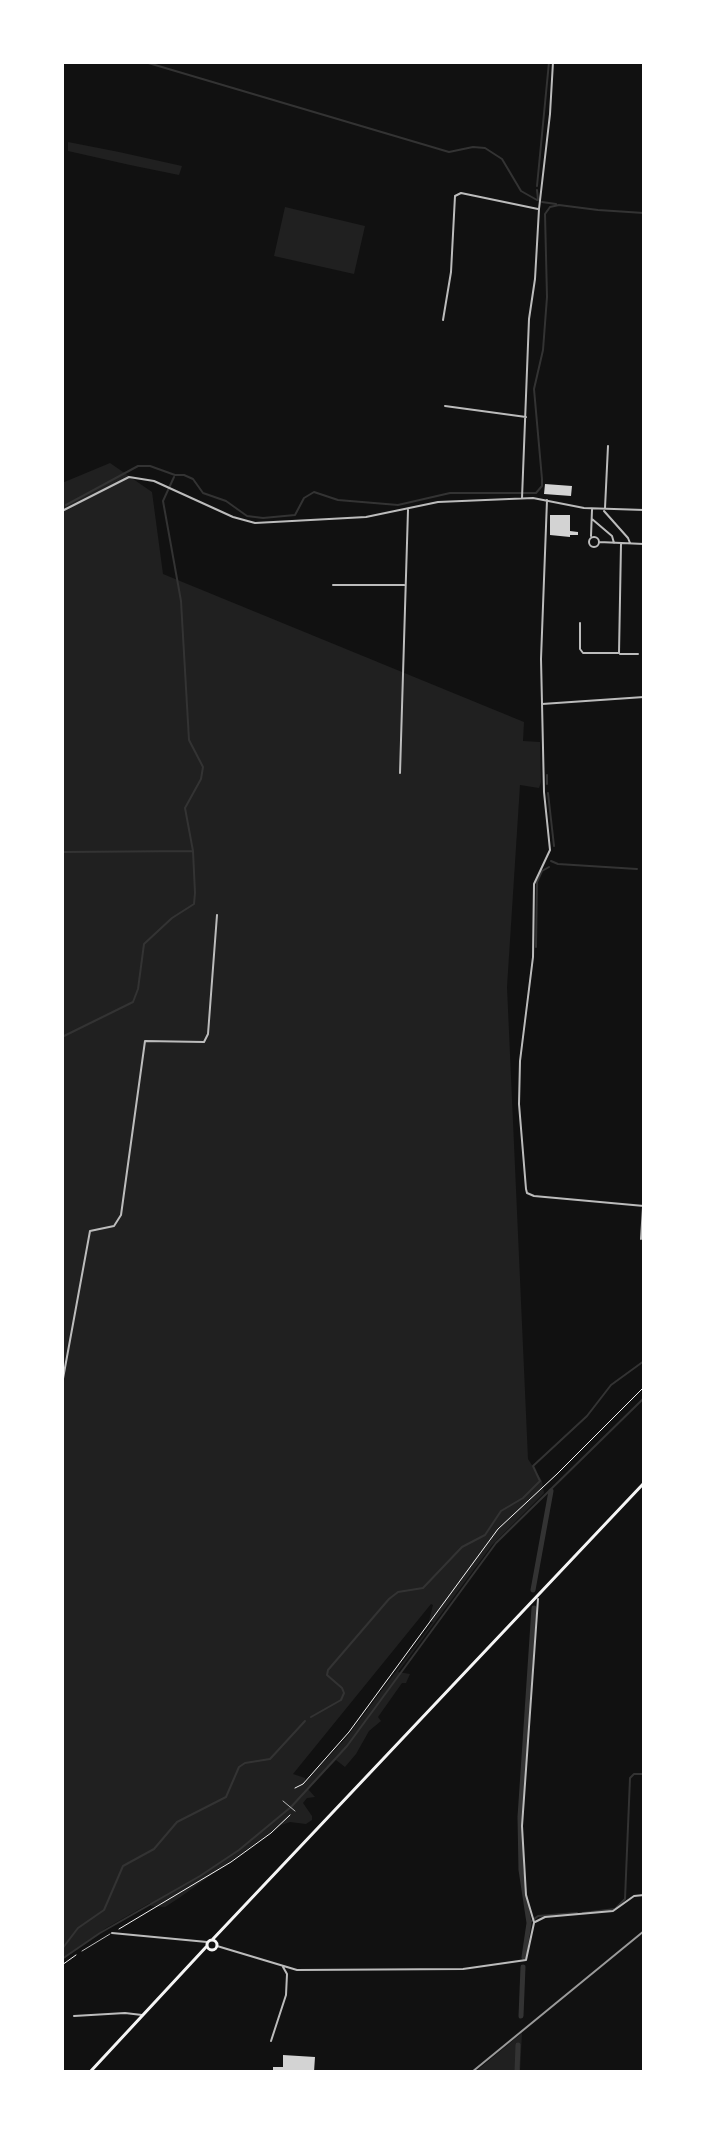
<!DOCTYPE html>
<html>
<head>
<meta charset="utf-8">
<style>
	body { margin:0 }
	#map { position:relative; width:706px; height:2134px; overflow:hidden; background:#111; font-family:Karla,sans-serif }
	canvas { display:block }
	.frame { position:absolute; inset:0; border:64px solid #fff; pointer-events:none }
</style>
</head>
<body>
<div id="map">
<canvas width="706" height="2134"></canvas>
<div class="frame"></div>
</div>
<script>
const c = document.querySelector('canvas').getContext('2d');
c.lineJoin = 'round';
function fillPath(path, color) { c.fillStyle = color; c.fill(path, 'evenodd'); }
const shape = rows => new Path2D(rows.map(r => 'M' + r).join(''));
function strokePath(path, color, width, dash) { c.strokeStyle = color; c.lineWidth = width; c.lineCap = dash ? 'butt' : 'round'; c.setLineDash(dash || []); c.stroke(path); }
fillPath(shape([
	[68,142,119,152,182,166,179,175,130,165,68,151],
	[285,207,365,226,354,274,274,256],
	[110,463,152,492,163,574,524,722,523,741,540,742,541,782,539,788,520,785,507,987,528,1459,542,1481,544,1493,492,1545,398,1672,410,1674,406,1683,402,1683,378,1717,381,1721,369,1731,356,1754,345,1767,336,1760,308,1789,315,1797,307,1798,303,1803,312,1816,312,1820,306,1824,290,1822,281,1825,179,1898,165,1907,151,1906,150,1903,106,1928,62,1960,62,483],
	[431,1604,433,1605,429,1621,433,1622,347,1737,305,1782,305,1778,293,1774],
	[522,2033,520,2072,475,2072]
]), '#202020');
strokePath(shape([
	[145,62,449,152,473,147,485,148,502,159,521,191,537,200],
	[537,186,549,62],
	[537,190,538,200],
	[542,202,556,204],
	[66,505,138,466,150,466,175,475,184,475,193,479,203,493,226,501,247,516,263,518,295,515,304,498,314,492,338,500,398,505,450,493,536,493,542,486,542,479,534,389,543,350,547,297,545,214,550,207,559,205,598,210,644,213],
	[547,775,547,784],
	[548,793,554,846],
	[62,852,193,851],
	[551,861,558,864,637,869],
	[536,947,537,882,542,871,549,867],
	[62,1037,133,1002,138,989,144,944,172,918,194,904,195,893,193,851,185,808,201,779,203,767,189,740,181,601,163,501,174,477],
	[311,1717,341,1700,344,1693,342,1688,327,1675,328,1670,389,1599,398,1592,423,1588,462,1547,485,1535,501,1511,523,1498,540,1481,533,1466,587,1416,611,1385,644,1361],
	[583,1913,615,1909,625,1899,630,1778,634,1774,644,1774],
	[529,1923,538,1916,577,1913],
	[62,1949,78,1928,104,1910,123,1866,154,1849,177,1822,226,1797,239,1767,245,1763,270,1759,305,1721],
	[62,1959,100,1933,200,1876,239,1850,291,1807,347,1746,496,1543,644,1398]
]), '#333', 2);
strokePath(shape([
	[533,1590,551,1491],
	[524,1957,529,1923,521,1870,520,1817,534,1608],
	[521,2016,523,1967],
	[517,2072,518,2045]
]), '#333', 5);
fillPath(shape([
	[545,484,572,486,571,496,544,494],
	[550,515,570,515,570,531,578,532,578,535,570,535,570,537,550,535],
	[283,2055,315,2057,314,2072,273,2072,273,2067,283,2067]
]), '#d3d3d3');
strokePath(shape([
	[295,1788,303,1784,349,1732,498,1529,557,1474,644,1387],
	[119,1929,231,1862,271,1833,290,1815],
	[62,1965,76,1955]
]), '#f5f5f5', 1);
strokePath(shape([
	[283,1801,295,1811],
	[82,1951,110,1934]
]), '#bcbcbc', 1);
strokePath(shape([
	[443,320,451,272,455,196,461,193,538,209],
	[445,406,526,417],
	[522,498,529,319,535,279,539,209,550,114,553,62],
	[547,500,541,659,544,792,550,850,534,884,533,957,520,1061,519,1104,526,1189,527,1193,534,1196,644,1206],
	[605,508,608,446],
	[62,511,129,477,154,481,233,517,255,523,366,517,438,502,533,498,584,508,644,510],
	[604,511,628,538,630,543],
	[592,519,612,536,614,543],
	[591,536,592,510],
	'589 542a5 5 0 1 1 10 0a5 5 0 1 1-10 0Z',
	[599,542,644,544],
	[333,585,404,585],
	[580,623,580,649,583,653,619,653,621,544],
	[620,654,638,654],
	[542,704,644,697],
	[400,773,408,510],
	[641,1239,643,1207],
	[62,1384,90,1231,114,1226,121,1215,145,1041,204,1042,208,1034,217,915],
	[534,1922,526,1895,522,1826,538,1599],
	[535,1922,545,1917,613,1911,634,1896,644,1895],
	[112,1933,207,1942],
	[217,1946,297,1970,463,1969,526,1960,534,1923],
	[74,2016,125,2013,142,2015],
	[271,2041,286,1995,287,1974,283,1967]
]), '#bcbcbc', 2);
strokePath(shape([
	[212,1940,644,1483],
	'207 1945a5 5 0 1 1 10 0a5 5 0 1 1-10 0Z',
	[90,2072,207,1946]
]), '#f5f5f5', 3);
strokePath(shape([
	[472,2072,644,1931]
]), '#9a9a9a', 2);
</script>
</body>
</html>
